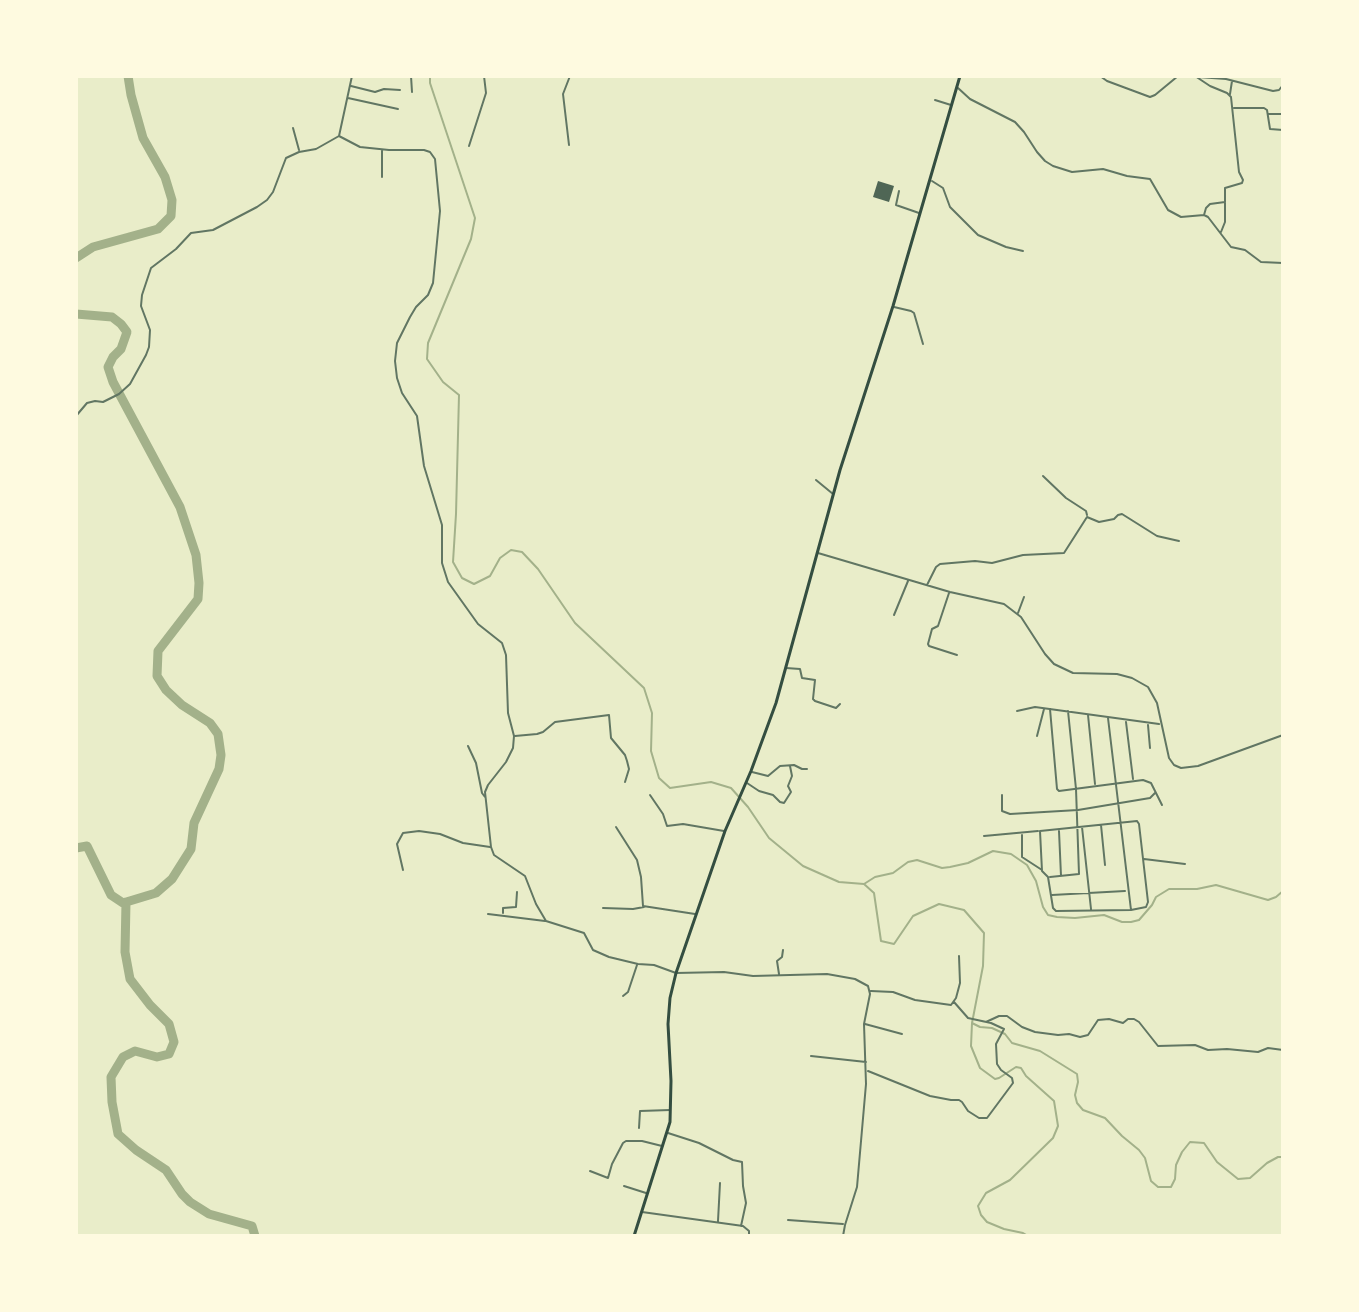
<!DOCTYPE html>
<html>
<head>
<meta charset="utf-8">
<style>
	body { margin:0 }
	#map { position:relative; width:1359px; height:1312px; overflow:hidden; background:#e9edc9; font-family:Signika,sans-serif }
	canvas { display:block }
	.frame { position:absolute; inset:0; border:78px solid #fefae0; pointer-events:none }
</style>
</head>
<body>
<div id="map">
<canvas width="1359" height="1312"></canvas>
<div class="frame"></div>
</div>
<script>
const c = document.querySelector('canvas').getContext('2d');
c.lineJoin = 'round';
const shape = rows => new Path2D(rows.map(r => 'M' + r).join(''));
function strokePath(path, color, width, dash) { c.strokeStyle = color; c.lineWidth = width; c.lineCap = dash ? 'butt' : 'round'; c.setLineDash(dash || []); c.stroke(path); }
function fillPath(path, color) { c.fillStyle = color; c.fill(path, 'evenodd'); }
strokePath(shape([
	[430,76,430,83,475,218,471,239,428,343,427,359,443,382,459,395,456,514,453,562,462,578,474,584,490,576,500,558,511,550,522,552,538,569,575,623,644,688,652,713,651,751,659,778,670,788,711,782,731,788,748,807,769,838,803,866,839,882,864,884,874,893,881,941,894,944,913,916,939,904,964,910,984,933,983,966,972,1023,980,1027,992,1028,1005,1034,1012,1043,1040,1051,1077,1074,1078,1082,1075,1095,1077,1103,1083,1110,1105,1118,1122,1136,1139,1150,1145,1158,1151,1181,1158,1187,1171,1187,1175,1179,1176,1165,1182,1152,1190,1142,1204,1143,1217,1162,1238,1179,1250,1178,1267,1163,1278,1157,1283,1157],
	[864,884,875,877,893,873,908,862,917,860,942,868,950,867,968,863,993,851,1011,854,1027,865,1036,881,1043,907,1048,915,1057,917,1075,918,1104,915,1122,922,1131,922,1139,920,1152,905,1156,897,1169,889,1197,889,1216,885,1268,900,1276,897,1283,891],
	[972,1023,971,1046,980,1068,995,1079,999,1078,1016,1067,1021,1068,1026,1076,1054,1101,1058,1126,1053,1138,1010,1180,986,1193,978,1206,981,1215,987,1222,1004,1229,1023,1233,1028,1236]
]), '#a3b18a', 2);
strokePath(shape([
	[76,258,93,247,158,229,171,216,172,200,165,177,143,138,131,95,128,76],
	[76,314,112,317,121,324,127,332,121,349,113,357,108,367,113,382,180,507,196,555,199,583,198,599,158,651,157,676,166,690,182,705,210,723,218,734,221,755,219,769,194,823,191,849,172,879,156,893,123,903,111,895,87,846,76,848],
	[126,902,125,952,130,979,150,1005,169,1024,174,1042,169,1054,157,1057,135,1051,123,1057,111,1077,112,1102,118,1134,136,1150,166,1170,182,1194,190,1202,209,1214,252,1226,255,1236]
]), '#a3b18a', 9);
fillPath(shape([
	[878,181,894,186,889,202,873,197]
]), '#4f6655');
strokePath(shape([
	[411,76,412,92],
	[1100,76,1107,81,1150,97,1155,95,1178,76],
	[1195,76,1210,86,1227,93,1231,97,1239,172,1243,180,1242,183,1225,188,1225,202,1210,204,1206,208,1204,215],
	[1198,77,1226,79,1273,91,1279,90,1283,85],
	[351,86,375,92,384,89,400,90],
	[958,88,970,99,1015,122,1024,132,1037,152,1045,161,1053,166,1072,172,1103,169,1127,176,1150,179,1168,210,1181,217,1204,215,1208,217,1231,247,1245,250,1261,262,1283,263],
	[1230,94,1232,81],
	[348,98,398,109],
	[935,100,951,105],
	[1234,108,1264,108,1267,110,1270,129,1283,130],
	[1268,114,1283,114],
	[293,128,299,150],
	[339,136,360,147,389,150,424,150,430,152,435,159,440,211,433,283,428,295,416,307,410,317,397,343,395,361,397,378,402,393,417,416,424,466,442,525,442,563,448,582,478,624,502,643,506,655,508,713,514,736,513,748,506,762,488,785,485,792,491,847,494,855,525,876,536,904,546,921,584,933,593,950,609,957,638,964,654,965,676,973,724,972,753,976,827,974,855,979,868,986,870,994,864,1024,866,1084,857,1187,845,1225,843,1236],
	[569,145,563,94,570,76],
	[469,146,486,93,484,76],
	[382,151,382,177],
	[932,181,943,188,950,207,978,235,1006,247,1023,251],
	[899,191,896,205,919,213],
	[1221,232,1225,222,1225,203],
	[894,307,911,311,914,313,923,344],
	[76,416,87,403,95,401,103,402,119,394,130,384,146,355,149,347,150,330,141,306,142,295,151,268,176,249,191,233,213,230,257,207,267,200,273,192,286,158,299,152,316,149,339,136,352,76],
	[1043,476,1066,498,1086,511,1087,515],
	[816,480,833,494],
	[818,553,950,592,1004,604,1021,617,1045,654,1054,664,1073,673,1117,674,1132,678,1148,687,1157,703,1169,758,1174,765,1181,768,1198,766,1283,735],
	[927,585,936,567,940,564,975,561,992,563,1023,555,1064,553,1087,517,1099,522,1114,519,1118,515,1122,514,1157,536,1179,541],
	[949,593,938,626,932,629,928,644,929,646,957,655],
	[1018,613,1024,597],
	[894,615,908,581],
	[786,668,800,669,802,678,815,680,813,699,815,701,836,708,840,704],
	[1050,709,1057,789,1059,791,1143,780,1151,783,1162,805],
	[1017,711,1035,707,1159,724],
	[1088,715,1095,784],
	[1108,718,1131,910],
	[1126,722,1133,779],
	[1148,725,1150,748],
	[515,736,537,734,543,732,555,722,609,715,611,738,625,755,627,761,629,769,625,782],
	[1037,736,1044,709],
	[468,746,476,763,482,793,485,797],
	[752,772,768,776,780,766,794,765,802,769,807,769],
	[747,783,759,791,773,795,780,802,784,803,791,792,788,786,792,776,790,766],
	[650,795,663,814,667,826,683,824,724,831],
	[1002,795,1002,811,1010,814,1078,810,1150,798,1155,793],
	[1137,821,1139,824,1148,902,1146,907,1131,910,1056,911,1053,908,1048,877,1042,871,1040,831,1137,821],
	[1101,825,1105,865],
	[616,827,637,860,641,877,643,906,695,914],
	[1082,827,1091,909],
	[1059,831,1061,876],
	[1022,835,1022,857,1042,870],
	[984,836,1038,831],
	[1144,859,1185,864],
	[403,870,397,844,403,833,419,831,440,834,463,843,490,847],
	[1050,877,1079,874,1076,789,1068,711],
	[1052,895,1125,891],
	[603,908,633,909,644,907],
	[503,913,503,908,516,907,517,892],
	[488,914,545,921],
	[779,974,777,961,782,957,783,950],
	[871,991,893,992,915,1000,951,1005,956,998,960,983,959,956],
	[623,996,628,992,637,965],
	[986,1022,999,1016,1007,1016,1022,1027,1035,1032,1058,1035,1069,1034,1080,1037,1088,1035,1098,1020,1109,1019,1123,1023,1128,1019,1134,1019,1139,1022,1158,1046,1195,1045,1208,1050,1227,1049,1258,1052,1268,1048,1283,1050],
	[865,1024,902,1034],
	[811,1056,866,1062],
	[868,1071,930,1096,951,1100,959,1100,962,1102,968,1111,979,1118,987,1118,1013,1083,1012,1078,1001,1070,997,1064,996,1044,1004,1029,991,1023,968,1018,954,1002],
	[639,1128,640,1111,670,1110],
	[668,1133,699,1143,733,1160,742,1162,743,1186,746,1203,741,1226],
	[590,1171,608,1178,612,1164,623,1143,626,1141,642,1141,662,1146],
	[624,1186,646,1193],
	[642,1212,743,1226,749,1231,749,1236],
	[788,1220,843,1224],
	[718,1221,720,1183]
]), '#617663', 2);
strokePath(shape([
	[634,1236,670,1122,671,1081,668,1024,670,998,676,973,725,831,751,771,776,703,840,470,893,306,960,76]
]), '#344e41', 3);
</script>
</body>
</html>
